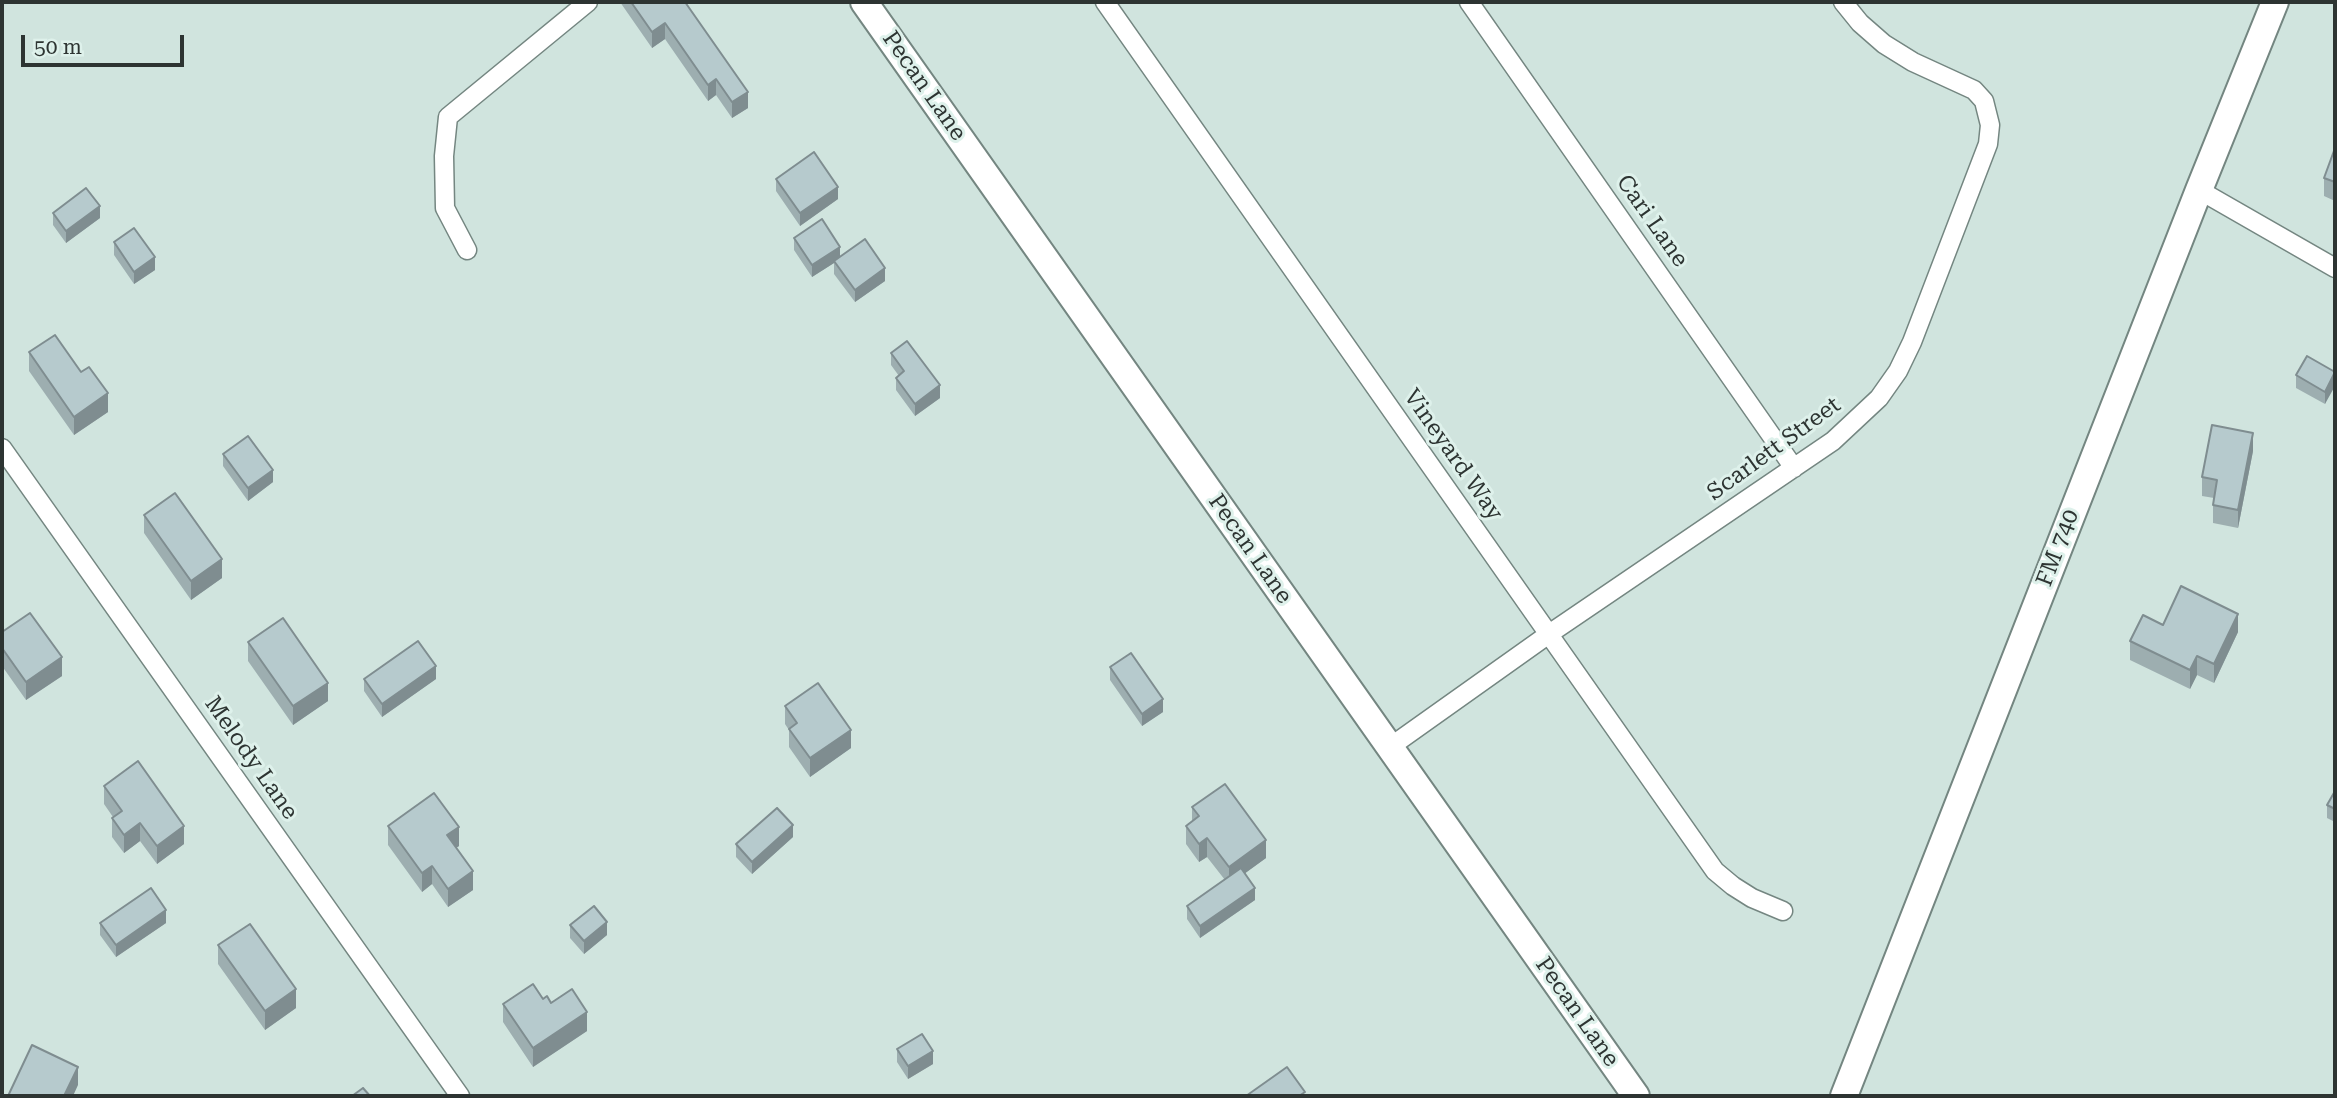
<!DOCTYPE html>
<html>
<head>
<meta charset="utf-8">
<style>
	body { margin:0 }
	#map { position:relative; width:2337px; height:1098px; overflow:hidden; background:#d0e4de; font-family:"Roboto Serif",serif }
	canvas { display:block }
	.frame { position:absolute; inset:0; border:4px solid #2d3432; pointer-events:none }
	.scale { position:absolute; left:21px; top:35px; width:163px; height:32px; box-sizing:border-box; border:4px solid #2d3432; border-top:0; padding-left:9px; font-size:21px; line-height:24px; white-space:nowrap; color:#2d3432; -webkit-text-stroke:5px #def1eb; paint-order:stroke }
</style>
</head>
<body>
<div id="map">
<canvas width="2337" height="1098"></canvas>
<div class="frame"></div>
<div class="scale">50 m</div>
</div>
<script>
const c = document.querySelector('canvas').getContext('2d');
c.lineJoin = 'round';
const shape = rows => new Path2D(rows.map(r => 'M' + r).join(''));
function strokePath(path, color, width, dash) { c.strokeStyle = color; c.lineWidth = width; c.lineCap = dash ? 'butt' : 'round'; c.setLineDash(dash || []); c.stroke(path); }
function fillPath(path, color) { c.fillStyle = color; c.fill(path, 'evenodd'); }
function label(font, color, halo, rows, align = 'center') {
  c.font = font + ' "Roboto Serif",serif'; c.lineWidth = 6; c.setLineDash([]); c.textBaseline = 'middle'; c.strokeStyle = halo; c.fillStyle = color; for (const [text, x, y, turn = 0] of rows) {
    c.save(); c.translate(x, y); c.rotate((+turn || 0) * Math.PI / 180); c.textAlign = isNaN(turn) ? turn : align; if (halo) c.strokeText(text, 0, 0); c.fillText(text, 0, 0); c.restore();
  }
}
const street = shape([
	[1105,2,1715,871,1733,886,1752,898,1783,911],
	[1469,2,1794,468],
	[2199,190,2335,268],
	[467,250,445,208,444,156,448,117,588,2],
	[2,448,460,1096],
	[1390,747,1549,634,1833,441,1879,398,1898,371,1912,342,1988,144,1990,125,1984,101,1974,90,1913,62,1884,44,1860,23,1843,2]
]);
const secondary = shape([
	[864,2,1636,1096],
	[1844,1096,2199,190,2275,2]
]);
strokePath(street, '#748681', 21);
strokePath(secondary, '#748681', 30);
strokePath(street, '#fff', 18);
strokePath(secondary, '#fff', 26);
fillPath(shape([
	[620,2,685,2,748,108,732,118,716,95,708,101,665,39,652,48],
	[2335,148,2335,201,2324,196,2324,178],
	[776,179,838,199,800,226,776,191],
	[53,213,100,218,66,243,53,225],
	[794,238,840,257,885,281,855,302,834,274,834,263,812,277,794,250],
	[114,242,155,270,134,284,114,255],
	[29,352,108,412,74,435,29,371],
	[891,353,940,398,915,416,896,390,896,378,899,376,891,365],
	[2335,372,2325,404,2296,388,2296,375],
	[2253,451,2238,528,2213,523,2213,505,2214,498,2202,496,2202,477],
	[223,454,273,482,248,501,223,466],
	[144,515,222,578,191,600,144,533],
	[2163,625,2238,632,2214,683,2197,675,2190,689,2130,660,2130,641],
	[2,632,62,676,26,700,2,666],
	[248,642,328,701,293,725,248,661],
	[1110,667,1163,712,1142,726,1110,680],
	[364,679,436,679,382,717,364,691],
	[785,706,851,748,810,777,789,747,789,730,785,724],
	[104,786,184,844,157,864,140,841,124,853,112,837,112,818,113,817,104,804],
	[2335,791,2335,822,2327,818,2327,805],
	[1192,807,1266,858,1245,873,1255,900,1200,938,1187,919,1187,906,1225,880,1207,857,1199,862,1186,844,1186,826,1192,821],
	[388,826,459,846,456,848,473,890,448,907,432,884,422,892,388,845],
	[793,837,752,874,736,857,736,844],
	[100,923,166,923,116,957,100,935],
	[570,925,607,935,584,954,570,938],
	[218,945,296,1008,265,1030,218,964],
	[543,999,551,1003,587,1031,533,1067,503,1022,503,1004],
	[897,1049,933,1064,908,1079,897,1062]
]), '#9daeb0');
fillPath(shape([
	[665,23,665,39,652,48,652,32],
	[716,79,716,95,708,101,708,85],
	[748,92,748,108,732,118,732,102],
	[838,187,838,199,800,226,800,213],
	[100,206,100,218,66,243,66,231],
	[840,247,840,260,834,261,834,263,812,277,812,265],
	[155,257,155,270,134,284,134,272],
	[885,268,885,281,855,302,855,290],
	[2335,373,2335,386,2325,404,2325,392],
	[940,385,940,398,915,416,915,404],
	[108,393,108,412,74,435,74,417],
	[2253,433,2253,451,2238,528,2238,510],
	[273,470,273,482,248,501,248,488],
	[222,559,222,578,191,600,191,581],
	[2238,614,2238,632,2214,683,2214,664],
	[2197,656,2197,675,2190,689,2190,670],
	[62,657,62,676,26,700,26,682],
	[436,666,436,679,382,717,382,704],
	[328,683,328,701,293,725,293,706],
	[1163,699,1163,712,1142,726,1142,714],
	[851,730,851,748,810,777,810,758],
	[140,823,140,841,124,853,124,835],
	[793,825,793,837,752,874,752,862],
	[184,826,184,844,157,864,157,846],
	[459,827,459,846,447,854,447,835],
	[1207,838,1207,857,1199,862,1199,844],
	[1266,840,1266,858,1229,885,1229,867],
	[432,866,432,884,422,892,422,873],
	[473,871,473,890,448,907,448,889],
	[1255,888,1255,900,1200,938,1200,926],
	[166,910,166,923,116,957,116,945],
	[607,922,607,935,584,954,584,941],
	[296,989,296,1008,265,1030,265,1011],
	[587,1012,587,1031,533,1067,533,1048],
	[933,1051,933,1064,908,1079,908,1066],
	[78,1067,78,1085,73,1096,64,1096]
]), '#7f8d90');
const building = shape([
	[631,2,685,2,748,92,732,102,716,79,708,85,665,23,652,32,631,2],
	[2335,148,2335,182,2324,178,2335,148],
	[814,152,838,187,800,213,776,179,814,152],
	[86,188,100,206,66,231,53,213,86,188],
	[822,219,840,247,812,265,794,238,822,219],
	[134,228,155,257,134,272,114,242,134,228],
	[865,239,885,268,855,290,834,261,865,239],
	[55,335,81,372,89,367,108,393,74,417,29,352,55,335],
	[907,341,940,385,915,404,896,378,904,371,891,353,907,341],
	[2307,356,2335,372,2325,392,2296,375,2307,356],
	[2212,425,2253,433,2238,510,2213,505,2217,480,2202,477,2212,425],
	[248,436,273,470,248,488,223,454,248,436],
	[175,493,222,559,191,581,144,515,175,493],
	[2181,586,2238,614,2214,664,2197,656,2190,670,2130,641,2143,615,2163,625,2181,586],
	[30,613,62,657,26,682,2,648,2,632,30,613],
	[283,618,328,683,293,706,248,642,283,618],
	[418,641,436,666,382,704,364,679,418,641],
	[1131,653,1163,699,1142,714,1110,667,1131,653],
	[818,683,851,730,810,758,789,729,797,723,785,706,818,683],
	[138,761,184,826,157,846,140,823,124,835,112,818,122,811,104,786,138,761],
	[1225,784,1266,840,1229,867,1207,838,1199,844,1186,826,1199,816,1192,807,1225,784],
	[2335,791,2335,809,2327,805,2335,791],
	[434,793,459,827,447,835,473,871,448,889,432,866,422,873,388,826,434,793],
	[777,808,793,825,752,862,736,844,777,808],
	[1241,868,1255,888,1200,926,1187,906,1241,868],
	[151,888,166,910,116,945,100,923,151,888],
	[594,906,607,922,584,941,570,925,594,906],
	[250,924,296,989,265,1011,218,945,250,924],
	[533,984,543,999,547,996,551,1003,572,989,587,1012,533,1048,503,1004,533,984],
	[922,1034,933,1051,908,1066,897,1049,922,1034],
	[32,1045,78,1067,64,1096,8,1096,32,1045],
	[1287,1067,1305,1092,1299,1096,1246,1096,1287,1067],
	[363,1088,370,1096,352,1096,363,1088]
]);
fillPath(building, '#b6cacd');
strokePath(building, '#7f8d90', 2);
label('23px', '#2d3432', '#def1eb', [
	["Pecan Lane",924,86,55],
	["Cari Lane",1652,221,55],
	["Scarlett Street",1774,449,-36],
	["Vineyard Way",1453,455,55],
	["FM 740",2058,548,-69],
	["Pecan Lane",1250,549,55],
	["Melody Lane",251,758,55],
	["Pecan Lane",1577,1012,55]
]);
</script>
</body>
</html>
